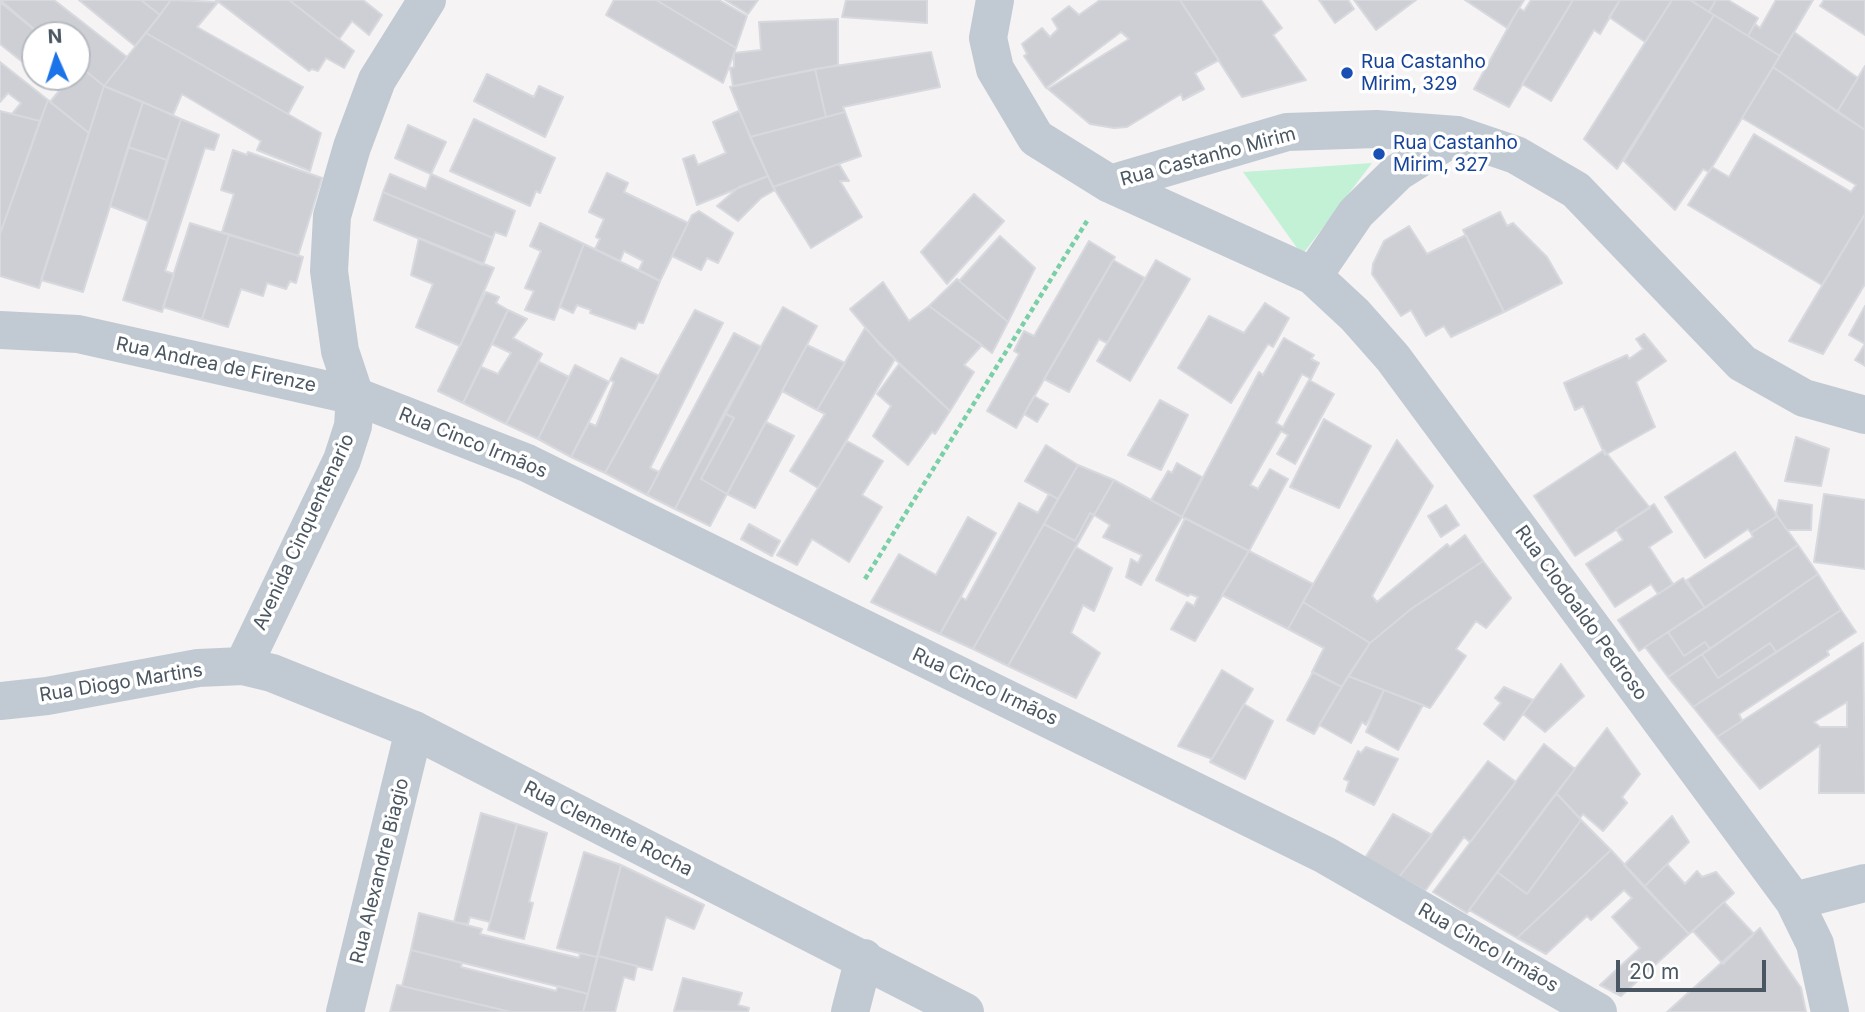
<!DOCTYPE html>
<html>
<head>
<meta charset="utf-8">
<style>
	body { margin:0 }
	#map { position:relative; width:1865px; height:1012px; overflow:hidden; background:#f5f3f3; font-family:Inter,sans-serif }
	canvas { display:block }
	.north { position:absolute; left:21px; top:21px; width:70px; height:70px; box-sizing:border-box; background:#fff; border:2px solid #b7bbc0; border-radius:50%; rotate:357deg; font-size:19px; font-weight:700; line-height:28px; text-align:center; color:#4a5661 }
	.north::after { content:''; display:block; margin:auto; width:24px; height:32px; background:#1a73e8; clip-path:polygon(50% 0,100% 100%,50% 72%,0 100%) }
	.scale { position:absolute; left:1616px; top:960px; width:150px; height:32px; box-sizing:border-box; border:4px solid #4a5661; border-top:0; padding-left:9px; font-size:21px; line-height:24px; white-space:nowrap; color:#4a5661; -webkit-text-stroke:5px #fff; paint-order:stroke }
</style>
</head>
<body>
<div id="map">
<canvas width="1865" height="1012"></canvas>
<div class="north">N</div>
<div class="scale">20 m</div>
</div>
<script>
const c = document.querySelector('canvas').getContext('2d');
c.lineJoin = 'round';
function fillPath(path, color) { c.fillStyle = color; c.fill(path, 'evenodd'); }
const shape = rows => new Path2D(rows.map(r => 'M' + r).join(''));
function strokePath(path, color, width, dash) { c.strokeStyle = color; c.lineWidth = width; c.lineCap = dash ? 'butt' : 'round'; c.setLineDash(dash || []); c.stroke(path); }
function label(font, color, halo, rows, align = 'center') {
  c.font = font + ' Inter,sans-serif'; c.lineWidth = 7; c.setLineDash([]); c.textBaseline = 'middle'; c.strokeStyle = halo; c.fillStyle = color; for (const [text, x, y, turn = 0] of rows) {
    c.save(); c.translate(x, y); c.rotate((+turn || 0) * Math.PI / 180); c.textAlign = isNaN(turn) ? turn : align; if (halo) c.strokeText(text, 0, 0); c.fillText(text, 0, 0); c.restore();
  }
}
fillPath(shape([
	[1372,163,1302,255,1243,172]
]), '#c3f1d5');
const building = shape([
	[0,0,54,0,127,57,104,86,77,64,77,35,41,35,0,0],
	[79,0,141,0,160,15,135,46,79,0],
	[141,0,171,0,160,15,141,0],
	[171,0,218,2,197,27,303,87,288,114,146,33,171,0],
	[216,0,289,0,354,51,344,68,326,58,318,71,312,69,309,71,216,0],
	[289,0,363,0,382,15,369,35,352,21,339,39,289,0],
	[614,0,656,0,736,48,723,83,606,15,614,0],
	[656,0,719,0,747,16,736,48,656,0],
	[725,0,758,0,748,14,725,0],
	[846,0,927,0,927,23,842,17,846,0],
	[1100,0,1180,0,1219,60,1195,73,1204,89,1183,100,1181,94,1127,127,1114,128,1090,124,1048,89,1129,39,1121,32,1046,88,1024,56,1027,54,1022,44,1042,28,1050,37,1058,29,1052,19,1069,6,1079,15,1100,0],
	[1180,0,1261,0,1282,28,1273,35,1306,80,1242,97,1180,0],
	[1319,0,1348,0,1354,9,1335,23,1319,0],
	[1354,0,1416,0,1376,30,1354,0],
	[1465,0,1524,0,1507,28,1465,0],
	[1531,0,1573,0,1509,107,1474,89,1519,8,1524,11,1531,0],
	[1573,0,1620,0,1600,34,1594,30,1551,101,1522,84,1573,0],
	[1620,0,1672,0,1645,42,1609,17,1620,0],
	[1672,0,1690,0,1714,15,1617,169,1584,139,1672,0],
	[1690,0,1716,0,1709,12,1690,0],
	[1716,0,1728,0,1758,18,1748,36,1709,12,1716,0],
	[1776,0,1813,0,1780,56,1748,36,1755,24,1760,28,1776,0],
	[1824,0,1865,0,1865,35,1820,6,1824,0],
	[0,2,41,35,35,35,35,72,0,44,0,2],
	[1714,15,1780,56,1709,172,1703,169,1675,210,1624,161,1714,15],
	[838,19,838,65,733,86,730,68,734,67,734,53,761,50,759,22,838,19],
	[1794,32,1858,78,1837,112,1773,67,1794,32],
	[146,33,321,133,310,171,257,150,261,141,182,94,173,115,104,86,146,33],
	[931,52,940,87,843,107,845,112,826,117,815,69,931,52],
	[0,62,48,100,40,121,12,114,21,103,8,93,0,102,0,62],
	[77,64,104,86,89,133,50,102,59,91,41,77,77,77,77,64],
	[1865,66,1865,130,1837,112,1865,66],
	[1773,67,1865,130,1865,214,1822,285,1688,205,1712,167,1729,177,1754,134,1851,192,1856,185,1742,118,1773,67],
	[815,69,826,117,750,137,730,87,815,69],
	[487,74,534,97,539,86,563,97,545,137,474,101,487,74],
	[104,86,143,102,83,292,41,280,104,86],
	[48,100,89,133,39,288,0,276,0,234,48,100],
	[143,102,181,119,167,160,128,147,143,102],
	[0,111,40,121,0,234,0,111],
	[739,111,768,176,697,205,683,159,694,155,698,165,726,153,713,122,739,111],
	[845,112,861,156,773,187,750,137,845,112],
	[181,119,219,135,214,150,205,148,165,271,174,274,162,312,123,300,181,119],
	[474,119,555,158,540,193,536,191,530,206,450,171,474,119],
	[408,125,446,142,431,174,395,158,408,125],
	[128,147,167,160,148,221,110,206,128,147],
	[233,150,247,155,248,152,322,178,298,256,222,232,234,194,221,190,233,150],
	[839,164,849,181,840,181,862,217,811,248,773,187,839,164],
	[607,173,628,183,624,192,688,223,660,281,639,270,643,261,624,251,620,261,595,249,600,239,596,237,604,219,589,212,607,173],
	[390,174,426,189,431,174,515,211,506,236,495,232,493,238,383,192,390,174],
	[768,176,775,190,761,198,738,221,717,206,739,187,768,176],
	[383,192,493,238,483,265,374,220,383,192],
	[974,194,1004,221,947,284,921,252,974,194],
	[699,211,733,233,718,263,707,258,701,270,672,256,692,215,699,211],
	[1500,212,1507,226,1513,223,1547,257,1562,283,1504,312,1463,230,1500,212],
	[1865,214,1865,284,1823,354,1789,341,1865,214],
	[190,223,229,235,202,319,163,307,190,223],
	[540,223,584,244,554,320,525,310,534,291,525,288,541,251,530,246,540,223],
	[1409,226,1427,254,1466,235,1504,312,1451,337,1444,326,1426,336,1411,310,1401,316,1372,274,1373,264,1384,241,1409,226],
	[229,235,303,257,296,283,290,281,286,289,267,283,263,296,241,289,228,327,202,319,229,235],
	[1000,236,1035,268,1008,322,959,281,1000,236],
	[419,238,494,268,460,346,416,327,433,284,411,275,419,238],
	[1089,241,1115,257,1016,428,987,411,1019,354,1014,351,1024,331,1034,336,1089,241],
	[584,244,660,281,643,323,638,322,635,329,590,313,591,310,577,305,573,313,560,307,584,244],
	[1113,260,1145,278,1107,343,1099,339,1069,392,1044,379,1113,260],
	[1156,260,1190,279,1130,381,1097,361,1156,260],
	[957,279,1008,322,992,353,929,306,957,279],
	[883,282,909,321,929,306,982,345,964,365,974,372,950,411,881,346,850,309,883,282],
	[486,292,499,297,496,303,508,310,463,403,438,391,486,292],
	[1265,303,1289,318,1273,347,1268,344,1231,403,1178,368,1209,316,1244,333,1265,303],
	[1865,306,1865,366,1855,360,1865,344,1849,335,1865,306],
	[783,307,817,326,727,494,701,479,734,418,724,413,783,307],
	[508,310,527,319,513,338,542,354,506,424,463,403,481,367,498,374,511,353,492,344,508,310],
	[695,310,723,323,650,468,659,472,647,495,605,473,695,310],
	[865,328,895,359,818,488,790,471,825,414,817,410,865,328],
	[734,333,761,347,675,509,647,495,734,333],
	[1644,334,1666,361,1636,382,1655,427,1605,455,1583,406,1575,410,1564,383,1627,355,1629,359,1643,349,1636,339,1644,334],
	[1284,338,1314,355,1311,359,1319,363,1311,379,1302,374,1276,423,1283,427,1309,380,1334,394,1295,464,1277,454,1288,435,1281,431,1250,485,1258,489,1270,469,1288,479,1249,551,1182,517,1259,372,1263,375,1284,338],
	[807,345,845,363,817,410,782,391,807,345],
	[621,358,659,376,605,473,571,457,589,423,596,426,614,382,610,380,621,358],
	[539,362,569,377,538,439,506,424,539,362],
	[899,364,950,411,935,434,932,432,908,465,873,436,891,406,877,394,899,364],
	[575,365,609,382,571,457,538,439,575,365],
	[1034,396,1048,404,1037,422,1024,414,1034,396],
	[1160,400,1188,415,1161,470,1128,455,1160,400],
	[724,413,734,418,701,479,727,494,710,526,675,509,724,413],
	[1324,419,1371,446,1339,508,1290,487,1324,419],
	[766,422,794,436,755,508,727,494,766,422],
	[1796,437,1829,449,1821,486,1785,481,1796,437],
	[1397,440,1433,486,1372,596,1377,602,1447,544,1450,547,1465,535,1483,561,1411,609,1370,643,1303,602,1397,440],
	[847,441,883,461,862,495,882,507,849,562,812,539,797,565,777,555,847,441],
	[1046,445,1078,465,1058,499,1025,481,1046,445],
	[1604,450,1650,508,1575,556,1534,496,1604,450],
	[1735,452,1777,516,1751,533,1748,529,1705,558,1665,497,1735,452],
	[1177,463,1202,477,1182,517,1151,500,1168,471,1172,473,1177,463],
	[1078,465,1114,480,1094,515,1090,513,1075,541,1044,524,1078,465],
	[1114,480,1182,517,1141,585,1126,577,1131,559,1138,563,1142,555,1103,537,1110,525,1094,515,1114,480],
	[1049,494,1058,499,973,649,940,634,961,597,966,600,1019,503,1038,513,1049,494],
	[1824,494,1865,500,1865,569,1814,562,1824,494],
	[1779,500,1812,505,1811,530,1787,530,1776,514,1779,500],
	[1654,504,1672,532,1649,547,1673,584,1658,594,1651,584,1615,607,1586,564,1623,540,1616,529,1654,504],
	[1446,505,1459,525,1441,537,1428,516,1446,505],
	[1090,513,1094,515,1008,666,973,649,1044,524,1075,541,1090,513],
	[1777,516,1798,545,1705,608,1687,580,1753,537,1751,533,1777,516],
	[968,517,996,533,940,634,871,602,899,554,936,575,968,517],
	[1185,518,1249,551,1195,641,1171,629,1187,602,1194,606,1198,597,1190,594,1188,596,1156,580,1185,518],
	[749,524,780,541,772,556,741,539,749,524],
	[1798,545,1818,574,1710,649,1705,642,1684,656,1668,632,1798,545],
	[1076,547,1112,568,1094,611,1083,605,1071,633,1100,653,1076,698,1008,666,1076,547],
	[1249,551,1313,584,1288,629,1222,595,1249,551],
	[1483,561,1511,598,1486,628,1476,621,1456,649,1466,656,1430,708,1348,676,1370,643,1411,609,1483,561],
	[1818,574,1841,610,1776,652,1770,643,1718,678,1702,654,1818,574],
	[1683,578,1705,608,1639,651,1618,620,1683,578],
	[1303,602,1370,643,1342,687,1312,672,1324,648,1288,629,1303,602],
	[1841,610,1856,632,1827,651,1829,655,1739,714,1742,721,1717,737,1693,707,1841,610],
	[1668,632,1684,656,1705,642,1710,649,1668,677,1645,647,1668,632],
	[1770,643,1776,652,1693,707,1668,677,1702,654,1718,678,1770,643],
	[1863,643,1865,793,1819,793,1820,745,1760,789,1717,737,1863,643],
	[1847,702,1847,727,1820,727,1814,722,1847,702],
	[1561,664,1584,696,1545,732,1523,714,1561,664],
	[1222,670,1253,689,1212,759,1178,746,1222,670],
	[1313,672,1342,687,1314,734,1287,720,1313,672],
	[1348,676,1384,690,1366,725,1362,722,1351,743,1319,725,1348,676],
	[1504,687,1533,700,1504,740,1484,724,1501,703,1495,698,1504,687],
	[1384,690,1423,705,1398,750,1366,732,1384,690],
	[1244,704,1273,721,1245,779,1210,762,1244,704],
	[1607,728,1640,774,1622,797,1627,803,1603,831,1583,814,1580,818,1556,793,1607,728],
	[1544,744,1575,769,1467,913,1433,892,1544,744],
	[1366,747,1398,759,1374,805,1346,791,1349,781,1344,779,1358,751,1361,753,1366,747],
	[1488,761,1516,782,1470,842,1464,837,1425,891,1399,877,1488,761],
	[1556,793,1581,820,1527,894,1497,872,1556,793],
	[481,813,517,824,490,922,470,917,468,924,454,922,481,813],
	[1393,814,1432,835,1399,877,1365,858,1393,814],
	[1672,816,1689,842,1644,887,1624,865,1672,816],
	[1581,820,1611,850,1517,938,1469,910,1497,872,1527,894,1581,820],
	[517,824,547,833,529,902,533,903,524,939,488,930,517,824],
	[1611,850,1689,934,1621,996,1600,985,1640,948,1612,917,1632,898,1624,890,1591,920,1587,916,1546,954,1517,938,1611,850],
	[584,852,621,865,597,957,557,948,584,852],
	[1667,864,1685,884,1697,871,1702,877,1716,872,1734,893,1689,934,1644,887,1667,864],
	[621,865,704,905,694,929,666,917,652,970,598,956,621,865],
	[1724,902,1754,934,1723,964,1693,931,1724,902],
	[419,913,482,929,480,934,579,958,580,953,597,957,588,994,411,950,419,913],
	[1760,928,1801,988,1806,1012,1667,1012,1760,928],
	[411,950,462,963,461,967,556,991,558,986,588,994,583,1012,511,1012,402,986,411,950],
	[598,956,637,966,634,980,624,977,615,1012,583,1012,598,956],
	[683,978,742,993,738,1005,749,1008,748,1012,674,1011,683,978],
	[397,985,402,986,511,1012,390,1012,397,985]
]);
fillPath(building, '#cdcfd5');
strokePath(building, '#d7d9de', 2);
strokePath(shape([
	[865,579,1087,221]
]), '#7ad0a6', 4.5, [5, 3.5]);
strokePath(shape([
	[995,0,988,38,995,69,1036,138,1110,184,1313,276,1355,315,1393,358,1794,901,1815,944,1830,1012],
	[1110,184,1287,132,1376,129,1457,135,1516,155,1576,190,1742,363,1804,398,1865,415],
	[1313,276,1356,213,1398,172,1457,135],
	[0,330,78,334,355,396,527,463,1325,855,1598,1012],
	[243,666,342,460,353,426,355,396,340,351,329,271,332,216,352,147,377,80,427,0],
	[1794,901,1865,883],
	[345,1012,414,730],
	[850,1012,864,958]
]), '#c1cad2', 38);
strokePath(shape([
	[0,701,47,696,198,668,243,666,272,673,414,730,965,1012]
]), '#c1cad2', 38);
for (const [x, y, r, color] of [
	[1347,73,7,"#1a4fb4"],
	[1379,154,7,"#1a4fb4"]
]) { const dot = new Path2D(); dot.arc(x, y, r, 0, 2 * Math.PI); c.fillStyle = color; c.fill(dot); strokePath(dot, '#fff', 2.5); }
label('19px', '#164399', '#fff', [
	["Rua Castanho",1361,62],
	["Mirim, 329",1361,84],
	["Rua Castanho",1393,143],
	["Mirim, 327",1393,165]
], 'left');
label('19px', '#4a5661', '#fff', [
	["Rua Castanho Mirim",1208,157,-15],
	["Rua Andrea de Firenze",216,365,12],
	["Rua Cinco Irmãos",473,443,22],
	["Avenida Cinquentenario",304,532,-65],
	["Rua Clodoaldo Pedroso",1581,613,54],
	["Rua Diogo Martins",121,683,-9],
	["Rua Cinco Irmãos",985,687,25],
	["Rua Clemente Rocha",608,829,27],
	["Rua Alexandre Biagio",380,871,-76],
	["Rua Cinco Irmãos",1488,948,30]
]);
</script>
</body>
</html>
